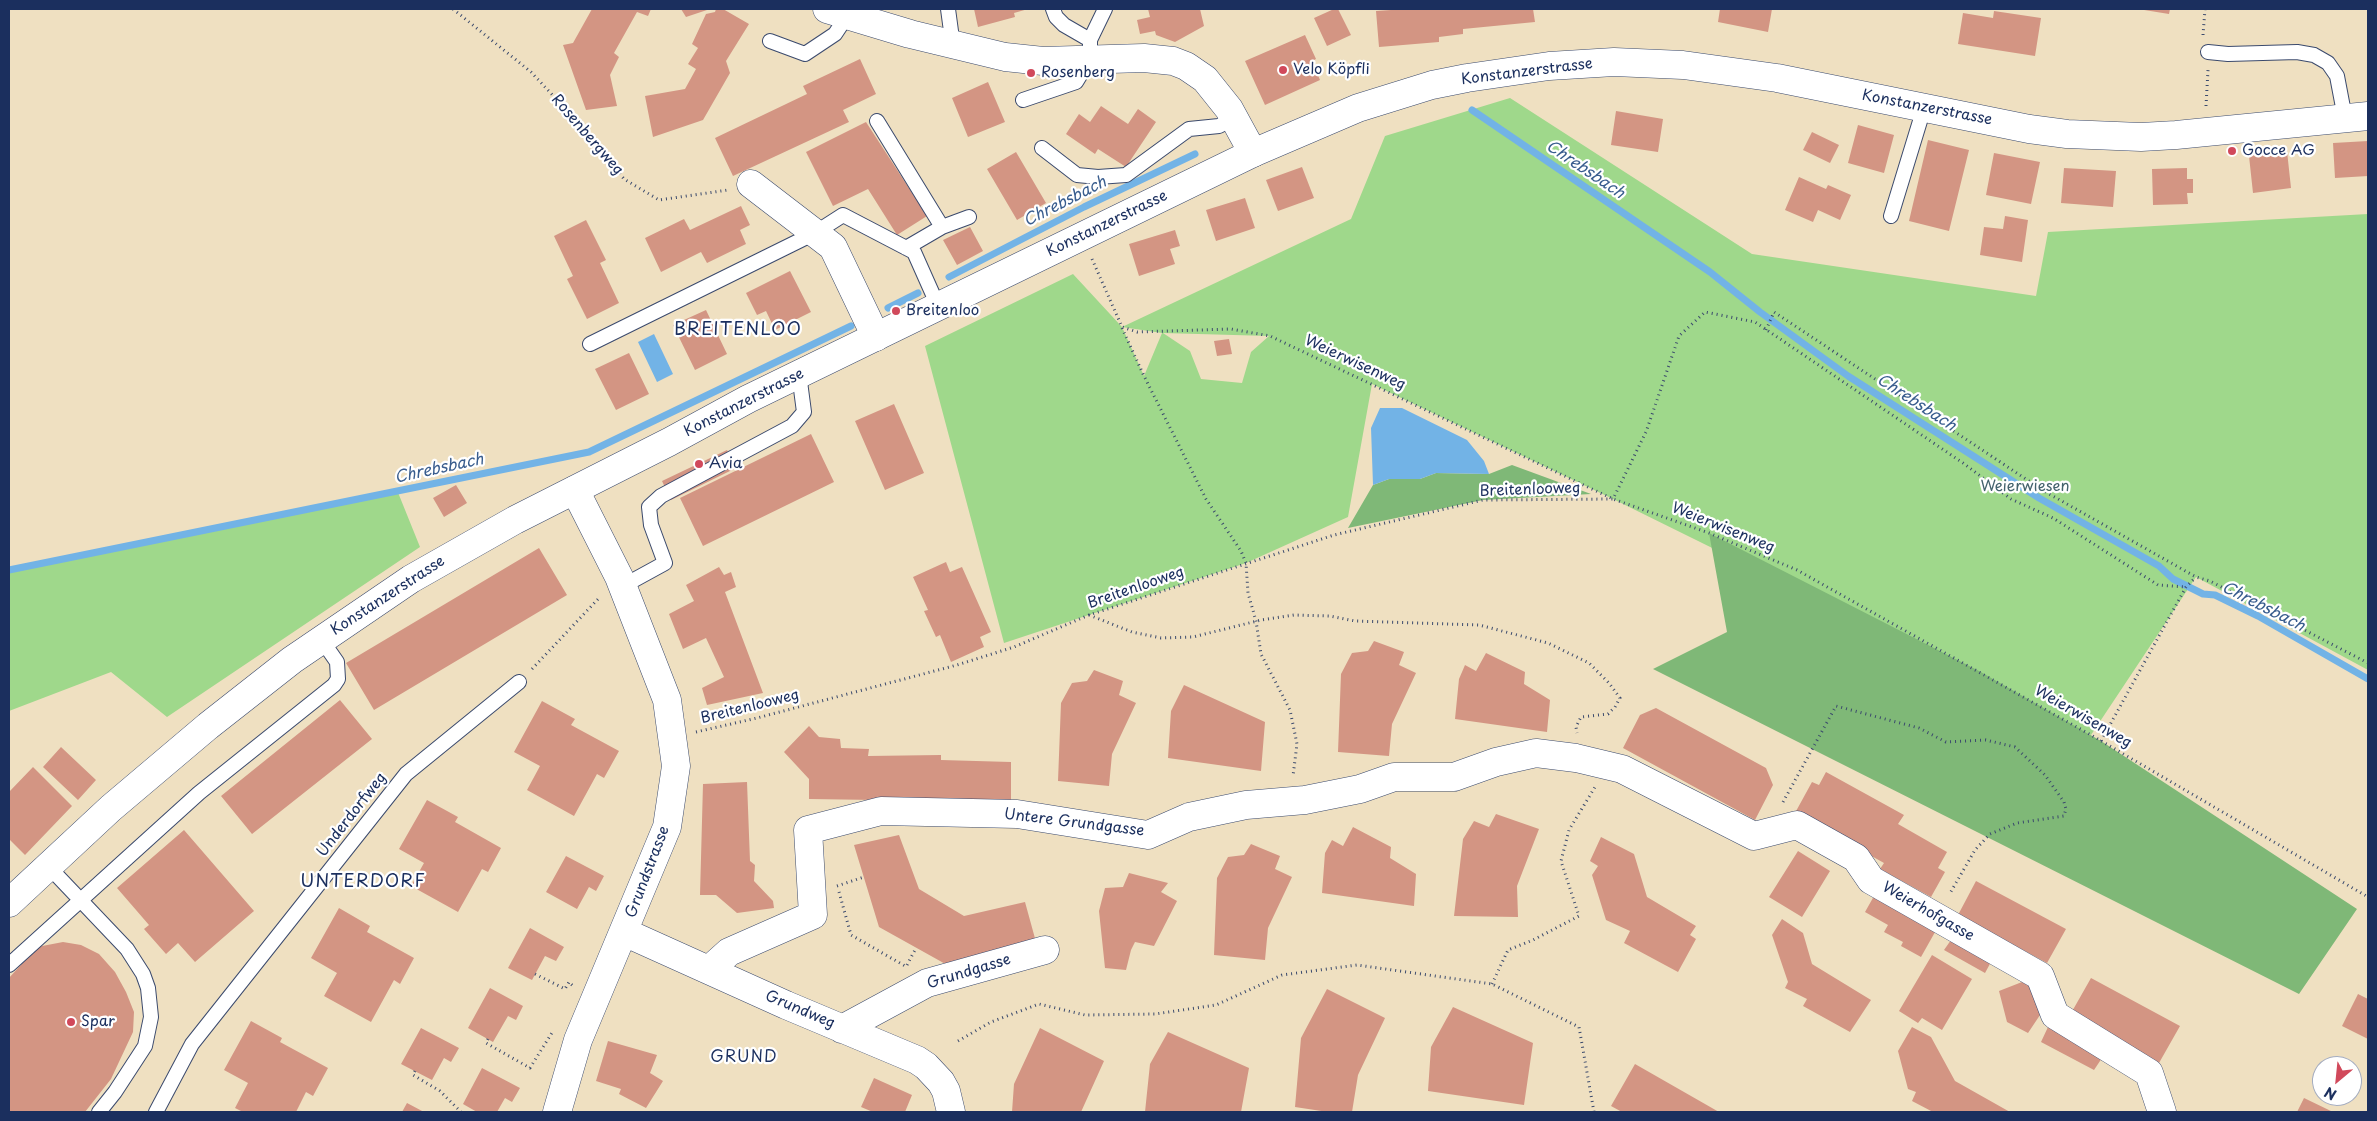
<!DOCTYPE html>
<html>
<head>
<meta charset="utf-8">
<style>
	body { margin:0 }
	#map { position:relative; width:2377px; height:1121px; overflow:hidden; background:#efe0c1; font-family:"Playpen Sans",sans-serif }
	canvas { display:block }
	.frame { position:absolute; inset:0; border:10px solid #1b2f5e; pointer-events:none }
	.north { position:absolute; left:2312px; top:1056px; width:50px; height:50px; box-sizing:border-box; background:#fff; border:1px solid #a4acbf; border-radius:50%; rotate:208deg; font-size:14px; font-weight:700; line-height:20px; text-align:center; color:#1b2f5e }
	.north::after { content:''; display:block; margin:auto; width:18px; height:22px; background:#d1495b; clip-path:polygon(50% 0,100% 100%,50% 72%,0 100%) }
</style>
</head>
<body>
<div id="map">
<canvas width="2377" height="1121"></canvas>
<div class="frame"></div>
<div class="north">N</div>
</div>
<script>
const c = document.querySelector('canvas').getContext('2d');
c.lineJoin = 'round';
function fillPath(path, color) { c.fillStyle = color; c.fill(path, 'evenodd'); }
const shape = rows => new Path2D(rows.map(r => 'M' + r).join(''));
function strokePath(path, color, width, dash) { c.strokeStyle = color; c.lineWidth = width; c.lineCap = dash ? 'butt' : 'round'; c.setLineDash(dash || []); c.stroke(path); }
function label(font, color, halo, rows, align = 'center') {
  c.font = font + ' "Playpen Sans",sans-serif'; c.lineWidth = 4.5; c.setLineDash([]); c.textBaseline = 'middle'; c.strokeStyle = halo; c.fillStyle = color; for (const [text, x, y, turn = 0] of rows) {
    c.save(); c.translate(x, y); c.rotate((+turn || 0) * Math.PI / 180); c.textAlign = isNaN(turn) ? turn : align; if (halo) c.strokeText(text, 0, 0); c.fillText(text, 0, 0); c.restore();
  }
}
fillPath(shape([
	[1510,98,1752,254,2036,296,2048,232,2368,214,2368,670,2196,577,2091,735,1613,499,1372,384,1348,517,1246,563,1004,643,925,346,1073,274,1122,327,1351,219,1385,136],
	[1122,327,1162,333,1144,376],
	[1163,333,1269,336,1251,352,1242,383,1201,379,1190,351],
	[397,490,420,547,167,717,111,672,9,711,9,571]
]), '#9fd88b');
fillPath(shape([
	[1512,465,1591,494,1483,500,1348,528,1373,485,1389,479,1420,479,1436,473,1489,474],
	[1709,533,1979,671,2101,741,2357,909,2299,994,1653,669,1727,632]
]), '#7fb877');
fillPath(shape([
	[654,334,673,374,657,382,638,342],
	[1380,408,1402,408,1467,440,1484,461,1489,474,1436,473,1420,479,1389,479,1373,485,1371,428]
]), '#72b3e6');
strokePath(shape([
	[1472,110,1710,272,1760,312,1848,376,2039,498,2159,566,2173,579,2203,594,2215,595,2258,616,2368,679],
	[949,277,1084,207,1195,154],
	[888,308,918,293],
	[9,570,589,452,851,326]
]), '#72b3e6', 7);
fillPath(shape([
	[592,9,651,9,648,16,637,12,614,53,619,57,610,75,617,106,586,110,563,45,573,43],
	[681,9,710,9,686,17],
	[716,9,723,9,749,24,726,61,730,73,703,120,653,137,645,96,685,89,696,69,688,64,698,48,692,44,706,14,715,12],
	[974,9,1028,9,1014,13,1015,17,978,27],
	[1148,9,1200,9,1204,26,1175,42,1156,35,1155,31,1140,34,1137,20,1150,17],
	[1334,9,1338,9,1351,35,1327,46,1314,18],
	[1406,9,1533,9,1535,22,1463,29,1463,34,1439,37,1439,42,1379,47,1376,11],
	[1720,9,1772,9,1768,32,1718,22],
	[2138,9,2170,9,2169,14],
	[1994,11,2041,18,2035,56,1958,44,1963,13,1993,18],
	[1305,35,1316,59,1312,61,1320,80,1265,105,1245,61],
	[860,59,876,94,843,110,849,122,733,176,715,138,807,94,803,86],
	[988,82,1005,122,968,137,952,98],
	[1101,106,1128,124,1138,109,1156,122,1126,167,1098,149,1095,154,1066,134,1079,114,1090,122],
	[1616,111,1663,119,1658,152,1611,145],
	[866,122,927,216,897,235,868,189,833,206,806,152],
	[1858,125,1894,135,1884,173,1848,163],
	[1812,132,1839,145,1830,163,1803,150],
	[1928,140,1969,150,1949,231,1909,221],
	[2368,141,2368,176,2335,178,2333,143],
	[2287,151,2291,188,2253,193,2249,156],
	[1016,152,1046,203,1017,220,987,169],
	[1994,153,2040,162,2031,204,1986,195],
	[1302,167,1314,198,1278,211,1266,180],
	[2064,168,2116,171,2113,207,2061,203],
	[2187,168,2187,179,2193,179,2193,193,2187,193,2188,204,2153,205,2152,169],
	[1799,177,1826,189,1828,185,1851,195,1840,220,1818,210,1813,222,1785,210],
	[1245,198,1255,228,1216,241,1206,210],
	[741,206,750,225,740,230,746,244,707,263,701,252,661,272,645,238,684,219,690,230],
	[2005,216,2028,220,2022,262,1980,255,1984,227,2003,229],
	[586,220,606,260,600,263,619,303,587,319,567,279,573,276,554,236],
	[970,227,983,251,957,265,943,240],
	[1175,230,1180,246,1170,249,1175,264,1139,276,1129,244],
	[790,271,811,312,775,330,766,311,757,315,746,293],
	[706,310,727,354,695,370,673,325],
	[1229,339,1232,354,1217,356,1214,341],
	[629,353,649,394,616,410,595,369],
	[894,404,924,473,885,490,855,421],
	[811,434,834,482,703,546,680,498],
	[727,450,736,468,671,500,662,481],
	[456,485,467,503,444,517,433,498],
	[539,548,567,595,374,710,346,663],
	[946,562,950,572,962,567,991,632,980,637,984,647,951,662,940,635,936,637,924,611,928,610,913,577],
	[719,567,724,575,731,572,736,587,725,592,763,693,707,705,702,688,724,677,706,638,683,649,669,614,694,601,686,585],
	[1374,641,1404,652,1399,665,1416,673,1392,724,1389,756,1338,752,1341,674,1352,653,1368,651],
	[1486,653,1525,672,1524,684,1550,700,1547,732,1455,719,1459,679,1465,665,1476,671],
	[1094,670,1123,681,1119,695,1136,703,1112,754,1109,786,1058,781,1061,703,1072,683,1087,681],
	[1184,685,1265,722,1261,771,1168,758,1171,711],
	[340,700,372,739,252,834,221,796],
	[542,701,575,719,571,725,619,751,604,778,597,774,574,816,527,790,540,766,514,752],
	[1656,708,1766,768,1773,785,1755,820,1623,748,1640,715],
	[809,726,819,737,840,739,841,748,869,749,868,756,941,755,941,760,1011,762,1011,802,809,799,809,779,784,752],
	[61,747,96,780,78,800,43,767],
	[33,767,72,806,25,855,9,839,9,792],
	[1826,772,1904,815,1898,824,1947,852,1938,868,1945,872,1931,897,1880,869,1884,863,1795,813,1812,782,1819,785],
	[747,782,750,861,755,865,754,881,773,901,774,908,737,913,716,895,700,895,703,784],
	[427,800,458,817,455,822,501,848,488,872,482,869,458,912,411,886,424,863,399,849],
	[1496,814,1539,829,1517,886,1518,917,1454,916,1463,839,1474,821,1489,827],
	[1353,827,1391,847,1390,858,1416,874,1414,906,1322,893,1325,853,1332,840,1343,846],
	[184,830,254,911,195,962,178,943,166,954,144,929,149,925,117,888],
	[899,835,919,889,964,916,1025,902,1036,942,949,966,879,927,854,845],
	[1601,837,1634,854,1647,897,1696,926,1690,935,1696,939,1678,972,1624,943,1630,931,1606,920,1592,875,1598,866,1590,861],
	[1251,844,1280,856,1275,869,1292,877,1268,928,1265,960,1214,955,1217,878,1228,857,1244,855],
	[1798,851,1830,871,1802,917,1769,897],
	[566,856,604,876,596,891,589,887,577,909,546,892],
	[1129,873,1168,883,1161,892,1177,901,1154,946,1135,942,1131,950,1126,970,1105,968,1099,911,1105,888,1123,887],
	[1976,881,2066,929,2047,963,1958,915],
	[1878,889,1939,925,1921,957,1901,946,1903,942,1884,932,1888,925,1865,912],
	[339,908,370,926,367,932,414,958,400,984,394,980,371,1022,324,996,337,973,311,958],
	[1782,919,1803,933,1812,964,1871,1000,1850,1032,1803,1006,1807,999,1785,988,1788,982,1772,935],
	[530,928,564,947,556,961,545,956,532,980,508,968],
	[1951,940,1991,962,1985,973,1944,950],
	[63,942,81,945,99,954,115,972,126,992,134,1012,133,1032,111,1079,85,1112,9,1112,9,978,37,947],
	[1932,955,1972,979,1942,1030,1922,1018,1918,1023,1899,1011],
	[2091,978,2180,1026,2159,1063,2070,1015],
	[2022,982,2031,987,2040,1015,2028,1033,2007,1022,1999,991],
	[490,988,523,1006,516,1020,508,1016,493,1042,468,1028],
	[1327,989,1385,1018,1358,1075,1352,1112,1328,1112,1295,1107,1301,1038],
	[2358,994,2368,999,2368,1039,2342,1026],
	[1453,1007,1533,1043,1524,1105,1428,1091,1431,1047],
	[251,1021,282,1038,280,1042,328,1068,313,1096,306,1092,296,1112,243,1112,235,1108,248,1083,224,1070],
	[1912,1027,1931,1037,1955,1081,2010,1112,1933,1112,1912,1101,1916,1092,1908,1089,1898,1051],
	[2048,1027,2102,1058,2094,1070,2041,1042],
	[421,1028,459,1048,451,1062,444,1058,432,1080,401,1064],
	[1040,1028,1104,1061,1081,1112,1012,1112,1014,1084],
	[1168,1032,1249,1068,1241,1112,1145,1112,1150,1064],
	[608,1041,657,1055,650,1073,663,1081,646,1108,619,1094,621,1089,596,1081],
	[1635,1064,1719,1112,1622,1112,1611,1106],
	[482,1068,520,1088,512,1102,505,1098,497,1112,477,1112,463,1104],
	[874,1078,912,1095,905,1112,873,1112,861,1107],
	[2304,1098,2333,1112,2297,1112],
	[407,1103,424,1112,402,1112]
]), '#d39583');
const service = shape([
	[948,9,953,46],
	[1053,9,1056,17,1064,25,1090,40],
	[770,41,805,54,835,34,847,16],
	[2208,52,2228,54,2297,52,2314,55,2328,63,2337,76,2345,118],
	[1023,100,1076,82,1090,59,1090,40,1105,9],
	[877,121,942,227],
	[1042,148,1077,175,1098,177,1126,175,1189,129,1219,126,1234,118],
	[1891,216,1924,108],
	[906,248,942,227,969,217],
	[590,344,815,233,843,215,914,252,938,306],
	[623,586,665,563,651,525,649,507,661,496,792,426,804,412,799,374],
	[49,867,127,949,143,974,148,988,151,1017,145,1046,115,1092,99,1112],
	[9,965,199,793,334,685,338,679,337,662,321,639],
	[156,1112,192,1044,406,774,519,682]
]);
const minor = shape([
	[827,9,910,34,1005,57,1043,61,1144,58,1173,61,1186,66,1205,79,1229,109,1253,153],
	[751,184,833,247,876,337],
	[624,932,786,1005,917,1060,926,1066,941,1082,946,1091,951,1112],
	[709,970,729,952,813,915,808,830,881,811,1017,814,1148,835,1189,817,1246,805,1305,800,1360,789,1394,777,1454,777,1496,762,1536,753,1576,758,1622,769,1754,836,1797,825,1856,858,1871,880,2040,976,2055,1015,2149,1073,2162,1112],
	[842,1029,927,983,1045,950],
	[557,1112,578,1040,667,827,676,766,667,700,619,577,575,490]
]);
const secondary = shape([
	[9,903,111,808,208,726,292,660,411,579,515,520,669,442,748,399,1253,153,1358,108,1432,85,1467,78,1549,66,1614,62,1683,65,1777,78,2029,129,2067,134,2141,137,2176,135,2368,116]
]);
strokePath(service, '#3b4a6d', 16);
strokePath(minor, '#3b4a6d', 29);
strokePath(secondary, '#3b4a6d', 29);
strokePath(shape([
	[453,9,531,72,589,134,624,179,659,200,728,190],
	[2203,35,2205,9],
	[2206,106,2208,70],
	[1092,259,1122,327,1137,332,1231,329,1270,336,1613,499,1709,533,1797,570,2091,735,2368,897],
	[1122,328,1144,376,1206,499,1241,551,1246,563,1248,593,1256,621,1261,654,1290,710,1297,744,1293,776],
	[1766,330,1774,312,2044,491,2196,577,2210,581,2368,663],
	[1089,615,1132,632,1161,638,1193,637,1261,620,1294,615,1330,616,1355,621,1479,625,1548,643,1589,663,1609,683,1620,698,1615,707,1608,714,1581,717,1576,727,1577,733],
	[532,669,600,597],
	[696,732,757,718,957,665,1014,647,1089,615,1334,535,1483,500,1613,499,1646,432,1679,336,1705,312,1755,322,1963,463,2011,499,2053,518,2158,585,2186,587],
	[2101,741,2186,587,2196,577],
	[1783,802,1836,706,1919,728,1946,742,1986,740,2015,747,2045,775,2064,802,2066,809,2064,816,2017,823,1990,834,1975,850,1949,895],
	[837,886,864,877],
	[839,892,851,935,905,966],
	[907,965,916,948],
	[535,974,565,989,569,982,573,986],
	[1492,984,1508,950,1533,940,1579,916,1561,861,1569,830,1595,787],
	[488,1039,486,1043,530,1068,553,1031],
	[958,1041,991,1022,1039,1004,1085,1015,1155,1014,1216,1005,1282,975,1357,965,1492,984,1579,1027,1594,1112],
	[415,1071,413,1075,440,1091,461,1112]
]), '#3b4a6d', 3, [1, 4]);
strokePath(service, '#fff', 14);
strokePath(minor, '#fff', 28);
strokePath(secondary, '#fff', 28);
for (const [x, y, r, color] of [
	[1283,70,5,"#d1495b"],
	[1031,73,5,"#d1495b"],
	[2232,151,5,"#d1495b"],
	[896,311,5,"#d1495b"],
	[699,464,5,"#d1495b"],
	[71,1022,5,"#d1495b"]
]) { const dot = new Path2D(); dot.arc(x, y, r, 0, 2 * Math.PI); c.fillStyle = color; c.fill(dot); strokePath(dot, '#fff', 2); }
label('15px', '#1b2f5e', '#fff', [
	["Velo Köpfli",1293,70],
	["Rosenberg",1041,73],
	["Gocce AG",2242,151],
	["Breitenloo",906,311],
	["Avia",709,464],
	["Spar",81,1022]
], 'left');
label('15px', '#1b2f5e', '#fff', [
	["Konstanzerstrasse",1527,72,-7],
	["Konstanzerstrasse",1927,108,11],
	["Rosenbergweg",587,135,49],
	["Konstanzerstrasse",1107,224,-26],
	["Weierwisenweg",1355,363,25],
	["Konstanzerstrasse",744,403,-27],
	["Breitenlooweg",1530,490,-2],
	["Weierwisenweg",1723,528,22],
	["Breitenlooweg",1136,588,-19],
	["Konstanzerstrasse",388,596,-33],
	["Breitenlooweg",750,707,-14],
	["Weierwisenweg",2083,717,30],
	["Underdorfweg",352,815,-52],
	["Untere Grundgasse",1074,823,7],
	["Grundstrasse",648,872,-69],
	["Weierhofgasse",1928,912,30],
	["Grundgasse",969,972,-17],
	["Grundweg",800,1010,23]
]);
label('15px', '#43626c', '#fff', [
	["Weierwiesen",2025,487]
]);
label('italic 16px', '#395d8e', '#fff', [
	["Chrebsbach",1585,170,34],
	["Chrebsbach",1065,202,-27],
	["Chrebsbach",1916,403,33],
	["Chrebsbach",439,469,-12],
	["Chrebsbach",2263,607,27]
]);
c.letterSpacing = '1px';
label('16px', '#1b2f5e', '#fff', [
	["GRUND",744,1058]
]);
c.letterSpacing = '0px';
c.letterSpacing = '1px';
label('18px', '#1b2f5e', '#fff', [
	["BREITENLOO",738,330],
	["UNTERDORF",363,882]
]);
c.letterSpacing = '0px';
</script>
</body>
</html>
